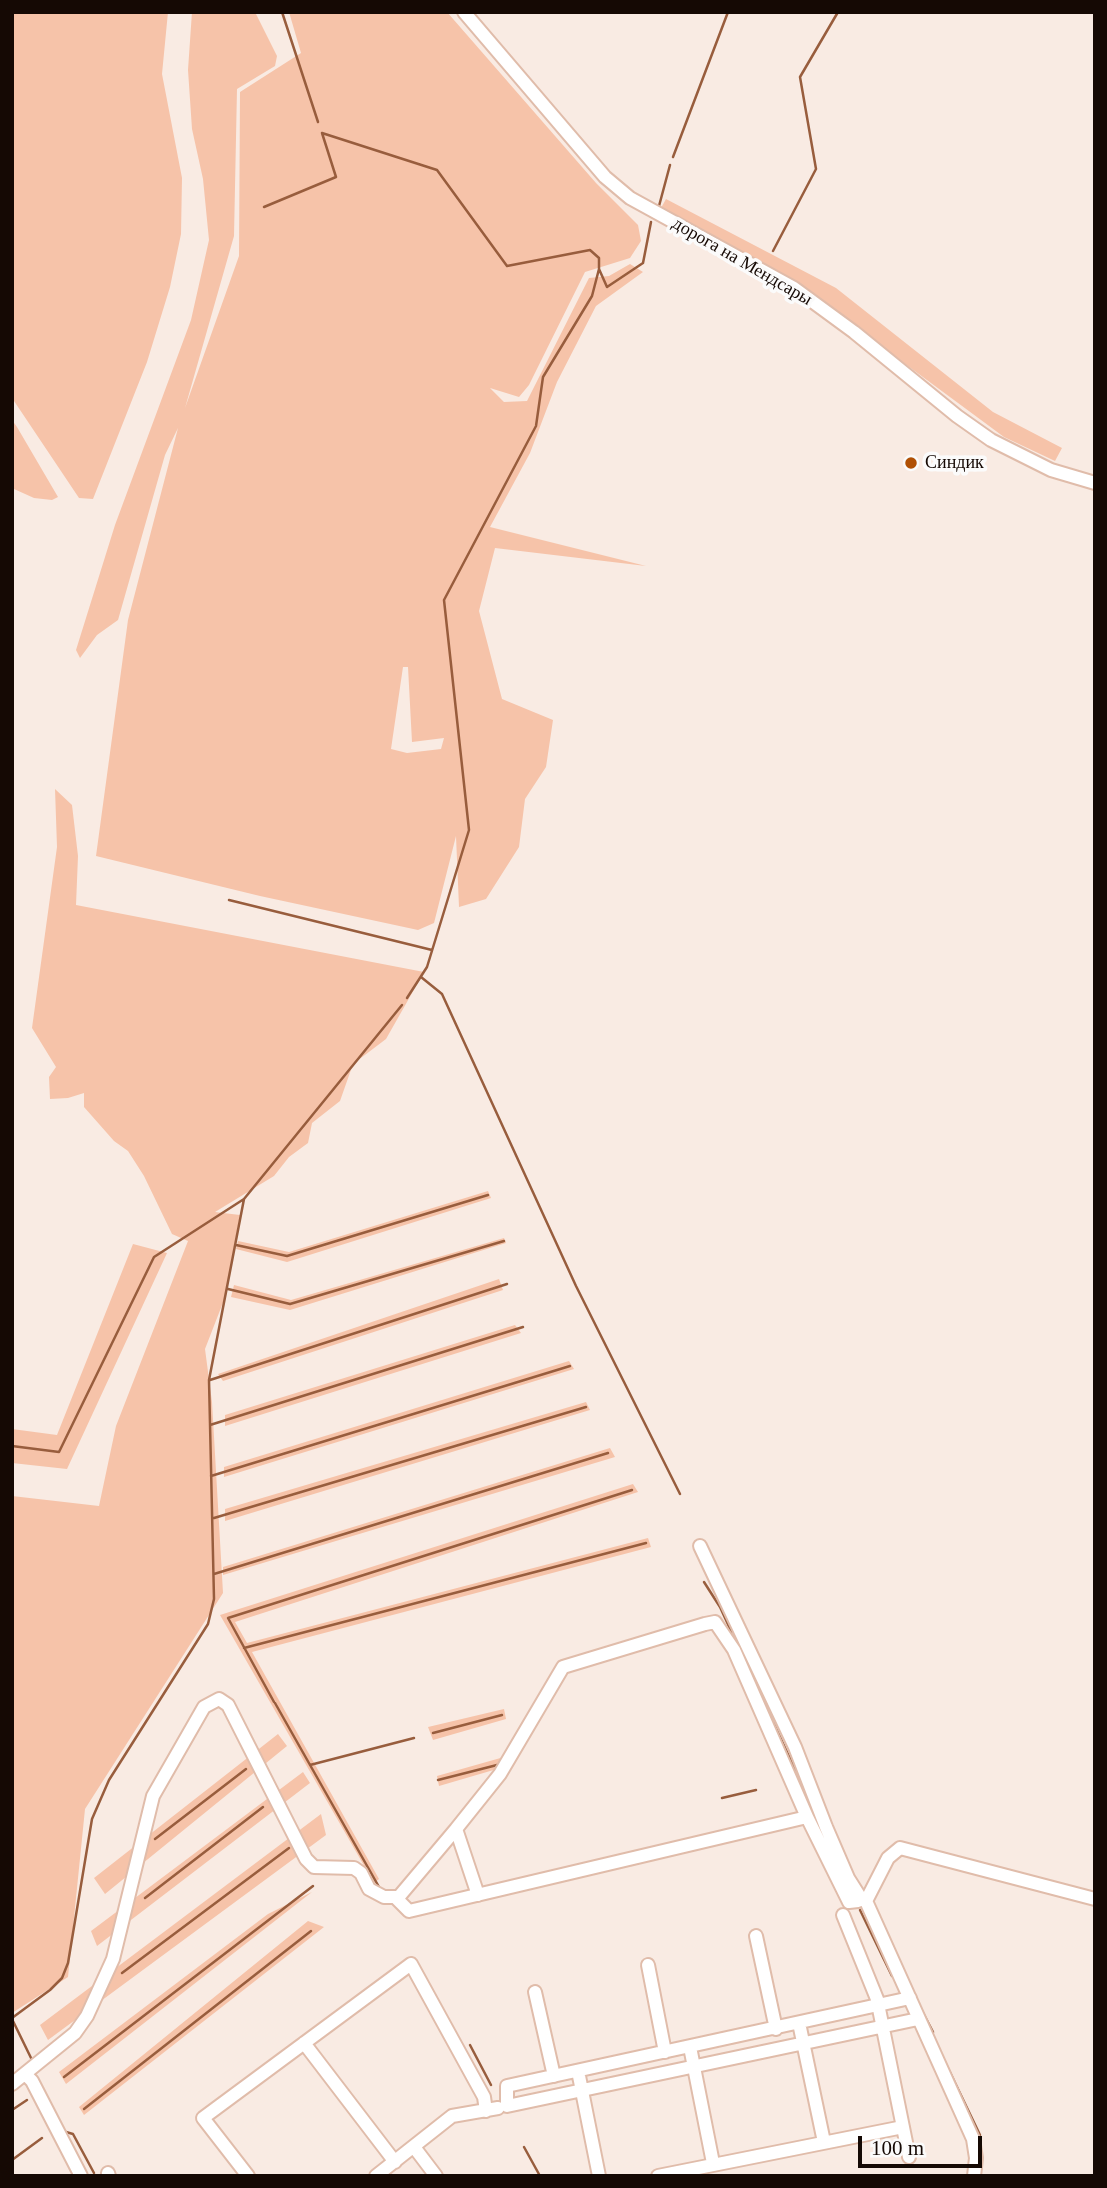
<!DOCTYPE html>
<html>
<head>
<meta charset="utf-8">
<style>
	body { margin:0 }
	#map { position:relative; width:1107px; height:2188px; overflow:hidden; background:#f9ebe3; font-family:"Times New Roman",serif }
	canvas { display:block }
	.frame { position:absolute; inset:0; border:14px solid #150904; pointer-events:none }
	.scale { position:absolute; left:858px; top:2136px; width:124px; height:32px; box-sizing:border-box; border:4px solid #150904; border-top:0; padding-left:9px; font-size:21px; line-height:24px; white-space:nowrap; color:#150904; -webkit-text-stroke:5px #fbfbfb; paint-order:stroke }
</style>
</head>
<body>
<div id="map">
<canvas width="1107" height="2188"></canvas>
<div class="frame"></div>
<div class="scale">100 m</div>
</div>
<script>
const c = document.querySelector('canvas').getContext('2d');
c.lineJoin = 'round';
function fillPath(path, color) { c.fillStyle = color; c.fill(path, 'evenodd'); }
const shape = rows => new Path2D(rows.map(r => 'M' + r).join(''));
function strokePath(path, color, width, dash) { c.strokeStyle = color; c.lineWidth = width; c.lineCap = dash ? 'butt' : 'round'; c.setLineDash(dash || []); c.stroke(path); }
function label(font, color, halo, rows, align = 'center') {
  c.font = font + ' "Times New Roman",serif'; c.lineWidth = 7; c.setLineDash([]); c.textBaseline = 'middle'; c.strokeStyle = halo; c.fillStyle = color; for (const [text, x, y, turn = 0] of rows) {
    c.save(); c.translate(x, y); c.rotate((+turn || 0) * Math.PI / 180); c.textAlign = isNaN(turn) ? turn : align; if (halo) c.strokeText(text, 0, 0); c.fillText(text, 0, 0); c.restore();
  }
}
fillPath(shape([
	[12,12,168,12,162,74,182,178,181,234,170,287,147,362,93,499,79,498,12,398],
	[192,12,255,12,277,56,275,66,237,89,234,236,185,408,239,256,240,92,301,53,289,12,447,12,596,183,638,225,641,241,630,258,585,272,529,385,519,397,490,388,504,402,527,401,589,278,609,276,630,264,643,272,596,306,557,382,530,453,490,527,646,566,495,548,479,611,502,699,553,720,546,767,525,799,519,847,486,899,459,907,456,836,434,923,418,930,260,896,96,856,128,620,178,428,165,455,118,620,97,635,80,658,76,650,115,525,191,320,209,240,203,179,192,129,188,70],
	[403,667,408,667,412,742,444,738,441,749,407,753,391,749],
	[666,199,836,288,993,412,1062,448,1055,461,1004,437,793,281,661,208],
	[12,420,17,427,58,497,52,500,34,498,14,489],
	[55,789,72,805,78,856,76,905,424,972,386,1039,353,1064,340,1101,312,1123,308,1143,289,1157,274,1176,215,1212,240,1215,224,1300,205,1349,212,1402,223,1593,85,1809,68,1977,12,2013,12,1496,99,1506,116,1426,188,1241,172,1234,144,1176,128,1151,114,1141,84,1107,84,1093,68,1098,50,1099,49,1077,56,1067,32,1028,57,847],
	[488,1191,491,1198,287,1262,236,1249,238,1241,289,1252],
	[504,1238,506,1243,290,1310,231,1297,234,1285,291,1300],
	[133,1244,167,1253,67,1469,12,1463,12,1429,57,1435],
	[499,1279,503,1290,223,1381,218,1374],
	[515,1325,521,1333,225,1426,225,1415],
	[569,1361,574,1369,224,1477,224,1467],
	[586,1402,590,1410,225,1521,225,1509],
	[610,1448,615,1457,223,1575,223,1567],
	[633,1484,638,1492,235,1622,247,1643,648,1538,651,1547,252,1652,379,1879,374,1883,220,1615],
	[504,1709,506,1719,433,1740,428,1727],
	[278,1734,287,1746,105,1894,94,1878],
	[504,1757,497,1769,439,1786,437,1776],
	[303,1772,310,1783,97,1946,91,1931],
	[321,1814,326,1835,48,2040,40,2025],
	[312,1892,66,2084,59,2072,268,1914],
	[308,1921,324,1927,84,2115,79,2107]
]), '#f6c3a9');
strokePath(shape([
	[282,12,318,122],
	[322,133,437,170,507,266,590,250,599,258,599,269],
	[673,157,728,12],
	[659,206,670,165],
	[264,207,336,177,322,133],
	[773,251,816,169,800,77,838,12],
	[229,900,432,950],
	[421,977,442,994,576,1286,680,1494],
	[407,998,427,967,469,830,444,600,536,426,543,377,592,296,599,269,607,287,643,263,651,222],
	[236,1245,287,1256,488,1195],
	[228,1289,290,1304,504,1241],
	[210,1380,507,1284],
	[210,1425,523,1327],
	[12,1446,59,1452,154,1257,244,1199,402,1005],
	[211,1476,570,1366],
	[214,1518,586,1407],
	[214,1574,608,1453],
	[704,1582,720,1607,737,1644],
	[244,1648,646,1543],
	[753,1679,806,1793],
	[274,1702,228,1618,632,1490],
	[275,1703,379,1887],
	[433,1733,502,1715],
	[310,1765,414,1738],
	[438,1780,501,1764],
	[722,1798,756,1790],
	[155,1839,246,1769],
	[145,1898,263,1807],
	[860,1910,892,1976],
	[122,1973,289,1848],
	[922,2011,933,2032],
	[12,2018,50,1990,62,1978,68,1963,92,1819,109,1780,208,1624,214,1599,209,1380,244,1199],
	[12,2019,32,2060],
	[470,2045,491,2085],
	[945,2062,980,2135],
	[64,2077,313,1886],
	[84,2109,311,1931],
	[12,2110,27,2100],
	[66,2132,73,2134,94,2173],
	[524,2147,540,2176],
	[12,2160,42,2138]
]), '#985d3d', 2.5);
const minor = shape([
	[464,12,605,177,630,198,794,288,854,332,957,416,991,440,1051,470,1095,483],
	[700,1546,795,1747,826,1827,848,1878,860,1897],
	[456,1829,397,1899,409,1911,807,1817],
	[478,1895,456,1829,500,1774,563,1667,705,1624,715,1622,734,1650,807,1817,849,1902,858,1901,860,1897,866,1901,973,2139,976,2158,974,2176],
	[866,1901,888,1858,900,1848,1095,1899],
	[843,1915,877,1999,909,2157],
	[756,1936,776,2029],
	[648,1965,665,2052],
	[535,1992,554,2076],
	[910,1998,507,2086,507,2106,918,2019],
	[799,2023,824,2142],
	[304,2043,395,2162],
	[690,2047,713,2163],
	[578,2071,599,2176],
	[25,2074,32,2081,81,2176],
	[12,2084,75,2033,87,2016,113,1959,153,1796,204,1707,219,1699,228,1705,306,1859,314,1867,354,1868,361,1873,369,1889,384,1897,398,1897],
	[414,2147,436,2176],
	[108,2173,109,2176],
	[248,2176,203,2118,411,1964,484,2097,486,2111],
	[376,2176,452,2116,498,2108],
	[658,2176,903,2127]
]);
strokePath(minor, '#e0bcaa', 16);
strokePath(minor, '#fff', 12);
for (const [x, y, r, color] of [
	[911,463,7,"#b05004"]
]) { const dot = new Path2D(); dot.arc(x, y, r, 0, 2 * Math.PI); c.fillStyle = color; c.fill(dot); strokePath(dot, '#fbfbfb', 2.5); }
label('18px', '#150904', '#fbfbfb', [
	["дорога на Мендсары",742,262,30]
]);
label('18px', '#150904', '#fbfbfb', [
	["Синдик",925,463]
], 'left');
</script>
</body>
</html>
